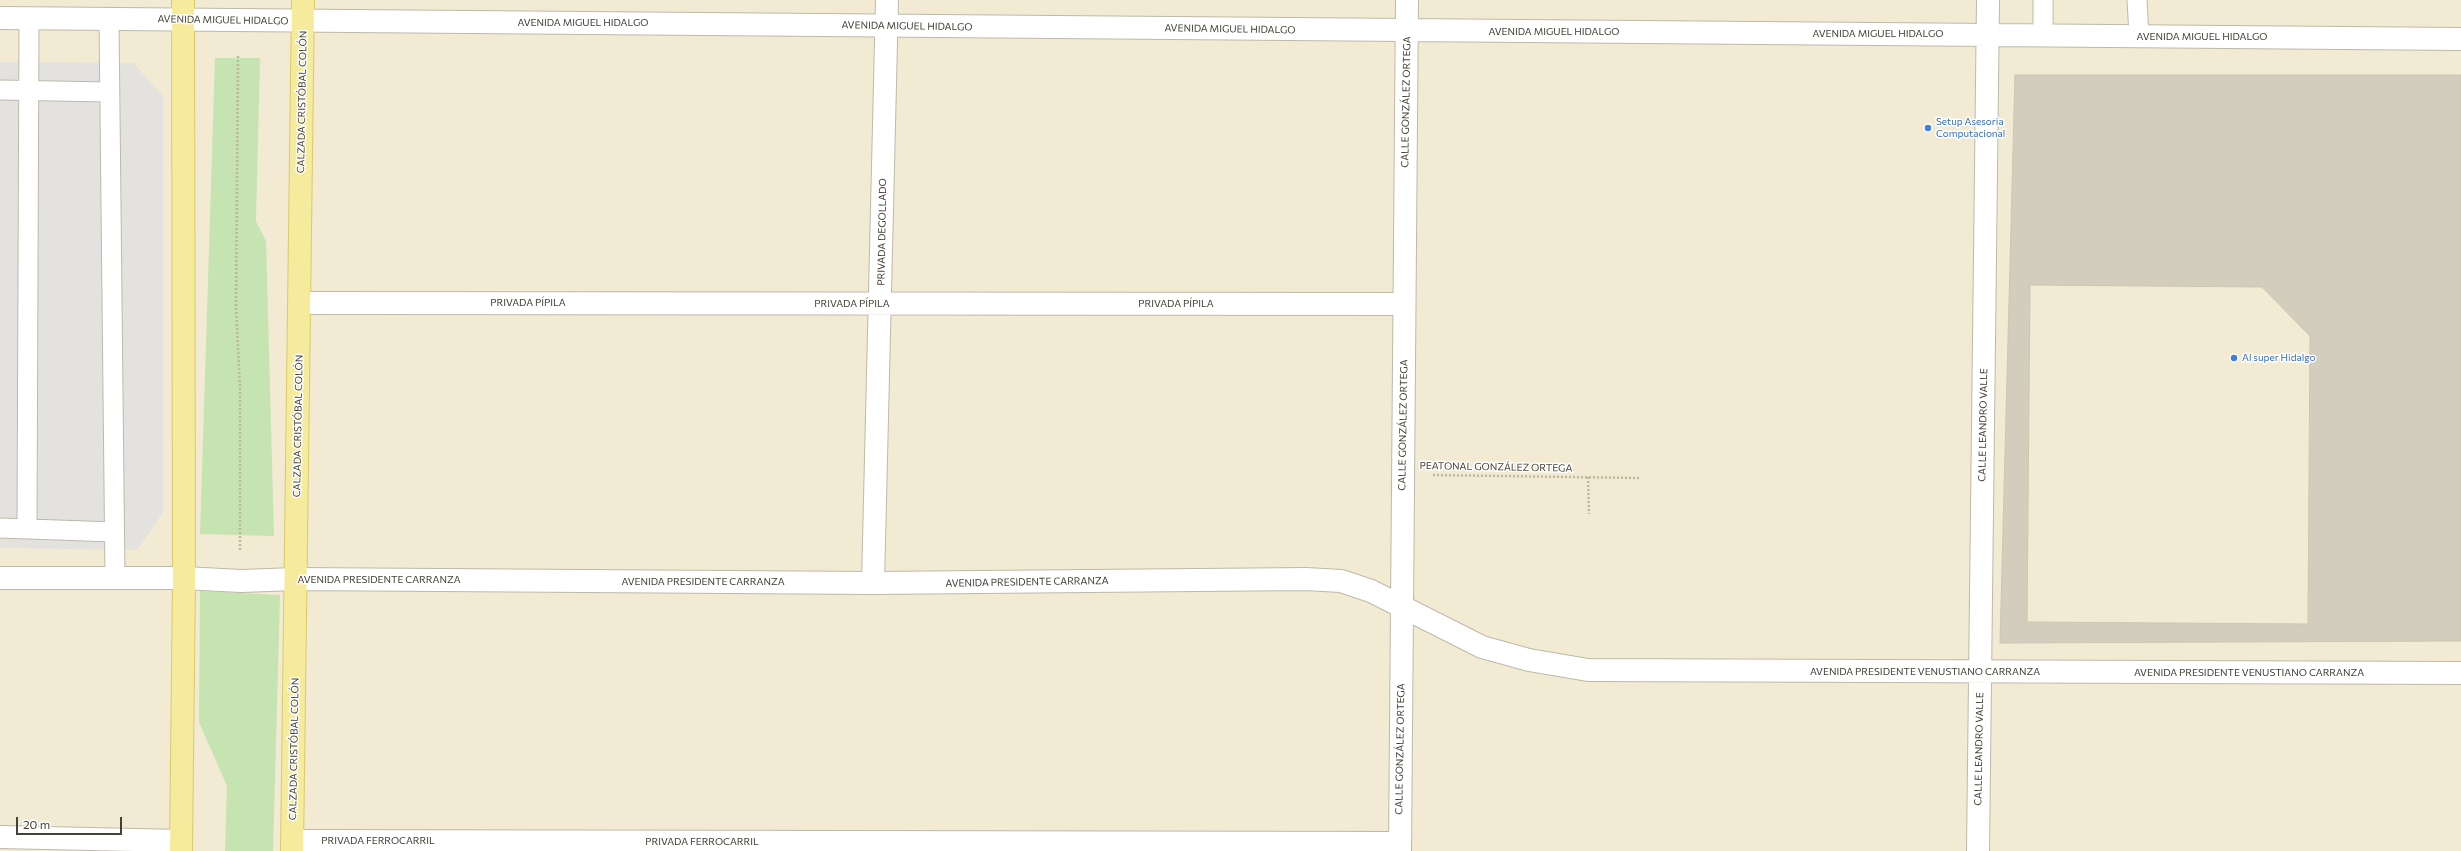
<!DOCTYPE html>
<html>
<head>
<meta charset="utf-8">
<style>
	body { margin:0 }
	#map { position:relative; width:2461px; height:851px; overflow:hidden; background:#f2f0e7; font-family:Commissioner,sans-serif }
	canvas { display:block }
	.scale { position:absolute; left:16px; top:817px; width:106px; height:18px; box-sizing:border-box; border:2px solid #444136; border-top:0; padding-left:5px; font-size:12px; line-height:14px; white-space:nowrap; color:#444136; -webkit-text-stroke:3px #fff; paint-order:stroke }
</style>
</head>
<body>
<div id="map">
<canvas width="2461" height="851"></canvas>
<div class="scale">20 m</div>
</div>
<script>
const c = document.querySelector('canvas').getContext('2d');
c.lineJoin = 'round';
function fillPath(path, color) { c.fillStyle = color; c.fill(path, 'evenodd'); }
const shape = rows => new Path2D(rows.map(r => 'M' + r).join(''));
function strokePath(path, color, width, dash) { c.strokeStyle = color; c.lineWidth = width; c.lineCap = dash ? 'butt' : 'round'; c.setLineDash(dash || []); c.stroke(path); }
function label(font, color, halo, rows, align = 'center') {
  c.font = font + ' Commissioner,sans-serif'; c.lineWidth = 3; c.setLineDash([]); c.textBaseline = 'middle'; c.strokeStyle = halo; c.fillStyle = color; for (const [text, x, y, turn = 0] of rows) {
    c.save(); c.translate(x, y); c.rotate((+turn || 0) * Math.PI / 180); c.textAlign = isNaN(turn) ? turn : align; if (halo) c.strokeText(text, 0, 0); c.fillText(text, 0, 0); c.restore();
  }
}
fillPath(shape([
	[0,0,2461,0,2461,851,0,851]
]), '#f2ead3');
fillPath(shape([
	[215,58,260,58,256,221,266,241,274,536,200,534],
	[200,591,280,595,273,851,225,851,227,786,199,722]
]), '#c6e3b2');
fillPath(shape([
	[0,62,133,63,163,96,163,512,137,550,0,548]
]), '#e3e2de');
const building = shape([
	[2015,75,2461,75,2461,641,2000,643,2015,75],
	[2030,285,2262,287,2310,336,2308,624,2027,622,2030,285]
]);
fillPath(building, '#d3cdbd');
strokePath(building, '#cdc6b1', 1);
const lane = shape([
	[2043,0,2043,35],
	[2137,0,2139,36],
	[109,19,115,579],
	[0,90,109,92],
	[0,528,114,532],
	[27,528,29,19]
]);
const street = shape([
	[0,18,2461,39],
	[300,303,1404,304],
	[0,578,184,578,241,581,296,579,873,583,1306,579,1341,581,1371,591,1482,647,1529,660,1588,670,2461,673],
	[873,583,887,0],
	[0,837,181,841],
	[292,841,1400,843],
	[1400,851,1407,0],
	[1978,851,1988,0]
]);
const primary = shape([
	[181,851,184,578,183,0],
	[292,851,303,0]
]);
strokePath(lane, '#bdb9aa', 21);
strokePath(street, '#bdb9aa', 24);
strokePath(primary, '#daca6d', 24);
strokePath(shape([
	[238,56,236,308,240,384,240,551],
	[1433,475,1639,478],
	[1588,477,1589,514]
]), '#bdb79c', 2.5, [2, 2]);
strokePath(lane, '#fff', 19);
strokePath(street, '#fff', 22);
strokePath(primary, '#f6ea9c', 22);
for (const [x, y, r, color] of [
	[1928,128,4,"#3f7fe0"],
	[2234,358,4,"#3f7fe0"]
]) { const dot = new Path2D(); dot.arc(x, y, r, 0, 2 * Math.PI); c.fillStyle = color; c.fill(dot); strokePath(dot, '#fff', 1.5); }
label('10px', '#444136', '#fff', [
	["AVENIDA MIGUEL HIDALGO",223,20,1],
	["AVENIDA MIGUEL HIDALGO",583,23],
	["AVENIDA MIGUEL HIDALGO",907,26,1],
	["AVENIDA MIGUEL HIDALGO",1230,29,1],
	["AVENIDA MIGUEL HIDALGO",1554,32],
	["AVENIDA MIGUEL HIDALGO",1878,34],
	["AVENIDA MIGUEL HIDALGO",2202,37],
	["CALZADA CRISTÓBAL COLÓN",302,102,-89],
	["CALLE GONZÁLEZ ORTEGA",1406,102,-89],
	["PRIVADA DEGOLLADO",882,232,-89],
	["PRIVADA PÍPILA",528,303],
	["PRIVADA PÍPILA",852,304],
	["PRIVADA PÍPILA",1176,304],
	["CALLE GONZÁLEZ ORTEGA",1403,425,-89],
	["CALLE LEANDRO VALLE",1983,425,-89],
	["CALZADA CRISTÓBAL COLÓN",298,426,-89],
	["PEATONAL GONZÁLEZ ORTEGA",1496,467,1],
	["AVENIDA PRESIDENTE CARRANZA",379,580],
	["AVENIDA PRESIDENTE CARRANZA",703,582],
	["AVENIDA PRESIDENTE CARRANZA",1027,582,-1],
	["AVENIDA PRESIDENTE VENUSTIANO CARRANZA",1925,672],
	["AVENIDA PRESIDENTE VENUSTIANO CARRANZA",2249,673],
	["CALZADA CRISTÓBAL COLÓN",294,749,-89],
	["CALLE GONZÁLEZ ORTEGA",1400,749,-89],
	["CALLE LEANDRO VALLE",1979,749,-89],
	["PRIVADA FERROCARRIL",378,841],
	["PRIVADA FERROCARRIL",702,842]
]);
label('10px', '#366cbe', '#fff', [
	["Setup Asesoria",1936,122],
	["Computacional",1936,134],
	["Al super Hidalgo",2242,358]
], 'left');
</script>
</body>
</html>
